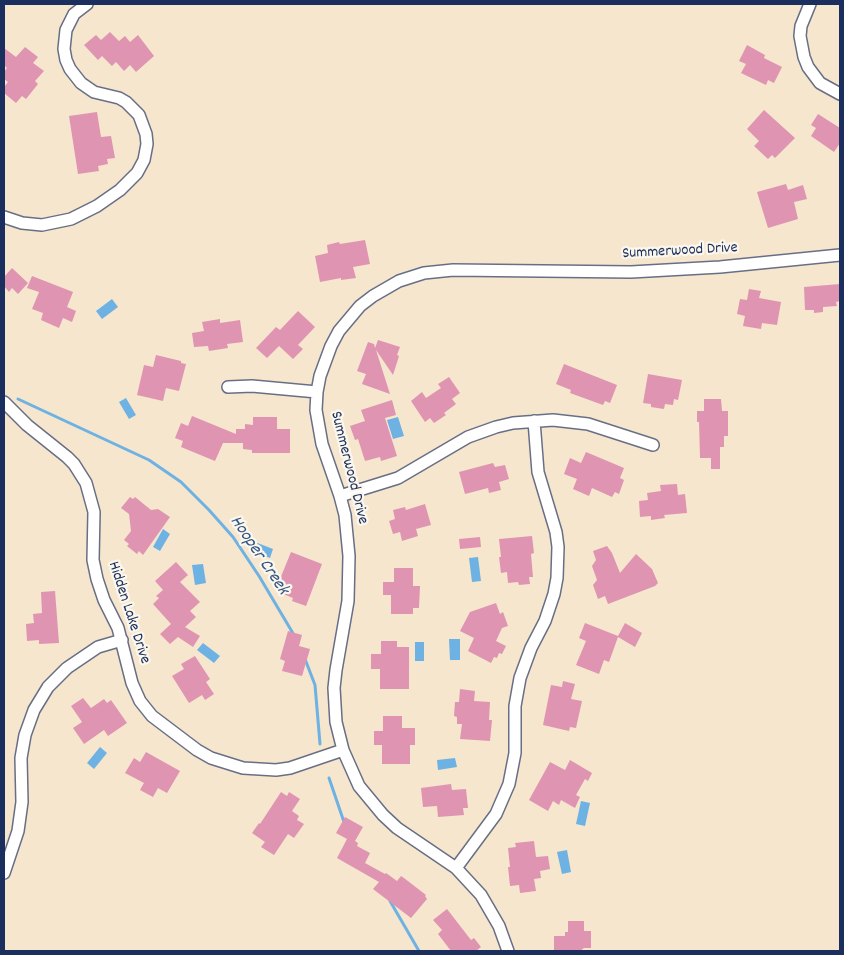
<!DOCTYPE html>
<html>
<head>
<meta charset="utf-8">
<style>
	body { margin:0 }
	#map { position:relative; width:844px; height:955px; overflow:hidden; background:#f6e6ce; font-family:Dekko,sans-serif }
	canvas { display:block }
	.frame { position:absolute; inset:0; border:5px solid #1b2f5e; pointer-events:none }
</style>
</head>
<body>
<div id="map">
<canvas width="844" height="955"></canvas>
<div class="frame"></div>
</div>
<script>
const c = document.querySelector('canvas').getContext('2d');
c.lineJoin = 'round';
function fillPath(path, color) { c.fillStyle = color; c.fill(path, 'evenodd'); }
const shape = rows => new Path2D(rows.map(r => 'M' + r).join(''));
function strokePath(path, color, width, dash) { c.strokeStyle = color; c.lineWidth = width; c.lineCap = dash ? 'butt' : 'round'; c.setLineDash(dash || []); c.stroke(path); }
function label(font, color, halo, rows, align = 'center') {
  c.font = font + ' Dekko,sans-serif'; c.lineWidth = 4.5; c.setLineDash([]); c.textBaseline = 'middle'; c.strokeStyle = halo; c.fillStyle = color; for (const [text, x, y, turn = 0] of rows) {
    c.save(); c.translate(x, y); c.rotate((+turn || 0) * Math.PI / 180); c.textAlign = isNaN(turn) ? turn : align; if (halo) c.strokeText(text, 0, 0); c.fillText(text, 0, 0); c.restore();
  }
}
fillPath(shape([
	[112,299,118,307,102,319,96,311],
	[126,398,136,415,129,419,119,402],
	[398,417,404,436,393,439,387,420],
	[163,529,170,534,160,551,153,547],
	[255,542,273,549,270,558,252,551],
	[478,557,481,581,472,582,469,558],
	[203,564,206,583,195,585,192,565],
	[449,639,460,639,460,660,450,660],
	[415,642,424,642,424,661,415,661],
	[203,643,220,656,214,663,197,650],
	[100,747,107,753,94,769,87,763],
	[455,758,457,767,438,770,437,760],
	[581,801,590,803,585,826,576,824],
	[567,850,571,872,562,874,557,852]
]), '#6db2e3');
strokePath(shape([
	[18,399,149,460,181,482,209,510,233,537,259,576,294,635],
	[305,659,315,685,320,744],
	[329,778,344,822],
	[390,901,419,951]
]), '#6db2e3', 3);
fillPath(shape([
	[110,32,119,41,125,36,130,42,138,35,154,56,136,72,130,65,124,71,116,62,112,66,102,56,98,60,84,45,96,35,101,40],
	[747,45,765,55,764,58,782,67,774,83,768,80,766,85,741,73,746,64,739,61],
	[25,47,38,57,33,63,44,71,35,81,38,84,26,99,22,96,16,103,4,93,4,87,8,82,4,79,4,72,7,68,4,65,4,48,16,57],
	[764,110,795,138,775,158,772,155,768,159,754,146,759,141,747,129],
	[97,112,101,137,111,136,115,158,107,159,108,164,98,166,99,171,78,174,69,116],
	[818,114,840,128,840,143,834,152,811,136,816,128,811,125],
	[786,184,788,190,803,185,807,199,794,202,798,219,768,228,757,192],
	[365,240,370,264,353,267,356,278,341,280,341,278,320,282,315,256,328,253,327,245,339,242,340,244],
	[12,268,28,283,18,294,12,288,9,292,4,286,4,277],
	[32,276,73,292,67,307,76,311,72,322,63,318,59,328,41,320,43,313,32,309,39,292,27,288],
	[840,284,840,301,836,302,837,306,823,307,823,312,814,313,814,310,805,310,804,287],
	[749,289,761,291,759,298,781,302,777,325,762,323,761,329,743,326,745,316,737,314,740,299,747,300],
	[298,311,315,327,298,345,303,349,293,359,279,346,267,358,256,348,276,327,280,330],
	[220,319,220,323,240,320,243,342,227,344,228,348,209,351,208,346,194,347,192,333,204,331,202,322],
	[378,340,400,347,397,355,399,356,393,375,376,350,390,394,362,384,366,374,357,371,368,342,374,344,375,348],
	[156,355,181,361,181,363,186,364,179,391,166,388,163,401,137,395,144,365,153,367],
	[564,364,617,385,610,403,605,401,603,405,570,393,571,390,556,384],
	[648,374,682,380,678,400,674,399,673,405,665,404,664,409,651,407,651,404,643,403],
	[449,377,460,393,452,399,456,404,444,413,446,415,434,423,430,418,425,422,411,401,422,392,426,398,441,388,438,384],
	[704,399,721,399,722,411,728,411,728,436,724,436,724,447,720,447,720,469,711,469,711,458,700,458,699,422,697,422,697,411,704,411],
	[392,400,396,415,385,418,397,456,381,461,380,457,365,461,358,439,355,440,350,426,365,421,361,410],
	[192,416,236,434,236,429,245,429,245,424,253,425,253,417,277,417,277,429,290,429,290,453,252,453,252,450,243,449,243,443,223,443,215,461,181,447,183,441,175,438,181,423,188,426],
	[586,452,624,468,620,478,624,480,619,494,615,492,612,497,592,488,589,496,573,489,577,479,564,474,570,458,581,463],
	[493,463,495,467,505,465,509,479,499,482,501,490,489,493,488,488,465,494,459,472],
	[677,484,678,495,685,494,687,513,664,515,665,518,651,520,651,516,640,517,639,501,648,500,647,493,661,491,660,485],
	[130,497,133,499,135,497,151,510,158,509,170,517,143,555,139,551,137,554,127,546,129,544,124,540,131,531,129,514,121,508],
	[425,504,431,525,416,529,418,536,402,541,400,532,393,534,389,521,395,519,393,510,405,507,406,510],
	[532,536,534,553,531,554,533,577,529,577,530,584,519,585,518,582,508,583,507,572,501,573,499,557,501,557,499,539],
	[480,537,481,547,460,549,459,539],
	[607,546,612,553,620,573,636,554,652,569,658,583,655,586,608,604,605,596,598,599,593,585,597,580,592,566,596,560,593,551],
	[291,552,322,564,306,606,292,601,293,598,283,594,286,587,278,584],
	[176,562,188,575,180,582,200,602,190,611,196,617,185,627,200,636,193,647,178,637,170,644,160,634,171,624,153,604,159,598,156,596,163,590,155,581],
	[394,568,413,568,413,586,420,586,419,608,413,608,413,614,391,614,391,595,383,595,383,582,394,582],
	[55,591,59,643,39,644,39,640,27,641,26,624,34,623,33,614,42,613,41,592],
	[496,603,500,614,503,612,508,626,502,628,496,641,506,646,502,654,499,653,497,658,494,657,491,663,468,651,474,638,460,631,470,612],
	[585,623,618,636,625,623,642,633,635,647,618,637,609,662,604,660,599,674,576,665,586,641,579,638],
	[288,631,302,635,299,646,310,649,302,676,282,671,285,661,280,659],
	[381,641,397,641,397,647,409,647,409,689,380,689,380,669,371,669,371,654,381,654],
	[195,656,210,679,206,682,214,694,205,700,202,695,189,703,172,676,184,669,181,664],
	[563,681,575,684,571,699,582,701,576,728,570,727,569,731,543,725,551,685,562,687],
	[460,689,475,691,474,701,490,702,489,720,492,720,490,741,460,739,462,724,457,724,457,717,454,716,455,702,459,702],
	[83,698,91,708,104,699,107,703,111,700,127,723,108,736,104,730,84,744,73,728,82,722,71,706],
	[383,716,402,716,402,728,415,728,415,745,410,745,410,764,382,764,382,745,374,745,374,731,383,731],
	[146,752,180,771,167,793,158,788,153,797,140,790,144,783,125,773,134,758,140,762],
	[570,760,592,773,588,781,585,779,576,795,580,797,575,808,561,800,559,805,553,801,548,811,529,800,550,762,565,770],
	[451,784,452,790,466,789,468,808,463,808,464,815,438,817,437,806,423,807,421,788],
	[281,792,287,796,289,792,300,799,292,811,299,816,297,820,304,824,294,838,288,834,274,855,261,847,265,842,252,833,259,823,260,824],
	[345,817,363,827,355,841,358,843,357,846,370,853,365,863,385,874,386,873,397,881,401,876,404,878,426,895,425,896,427,899,411,918,373,889,379,882,337,858,347,839,336,833],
	[534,841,536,857,548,856,550,869,540,871,541,878,534,879,536,891,520,893,519,885,510,886,508,867,510,867,508,848,516,847,515,843],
	[447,909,471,940,474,938,481,947,476,951,451,951,438,934,442,930,433,920],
	[568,921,584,921,584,931,591,931,591,948,584,948,580,951,554,951,554,936,565,936,565,932,568,932]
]), '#df94b2');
const minor = shape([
	[810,4,801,26,800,36,804,57,808,67,820,83,840,94],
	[4,217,22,223,42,225,71,219,97,206,120,190,137,173,144,160,147,144,146,134,139,115,126,102,119,98,94,92,81,83,70,69,66,60,64,49,66,30,74,14,87,4],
	[228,387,252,386,317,392],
	[4,402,27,425,67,457,74,464,86,483,94,512,93,560,97,579,104,600,118,628,132,683,140,701,152,716,197,750,211,758,243,768,276,770,290,768,343,750],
	[340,496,398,478,468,437,496,427,513,423,553,420,588,424,653,445],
	[456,868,496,814,509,784,515,753,515,706,520,678,531,648,545,621,554,594,557,578,558,547,556,532,538,472,534,421],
	[4,873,18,831,22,802,21,758,25,735,34,710,48,687,67,668,98,647,122,640],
	[508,951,499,926,481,895,456,868,397,828,383,815,359,786,343,750,336,722,334,688,336,670,348,601,349,556,345,515,340,496,322,444,316,410,317,392,320,376,331,346,339,331,360,306,373,296,399,281,424,273,453,270,631,272,720,267,840,255]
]);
strokePath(minor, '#686f85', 14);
strokePath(minor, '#fff', 11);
label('16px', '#1b2f5e', '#fbf7ec', [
	["Summerwood Drive",680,252,-3],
	["Summerwood Drive",348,468,76],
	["Hidden Lake Drive",128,613,72]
]);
label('italic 18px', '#345686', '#fbf7ec', [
	["Hooper Creek",258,556,56]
]);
</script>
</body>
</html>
